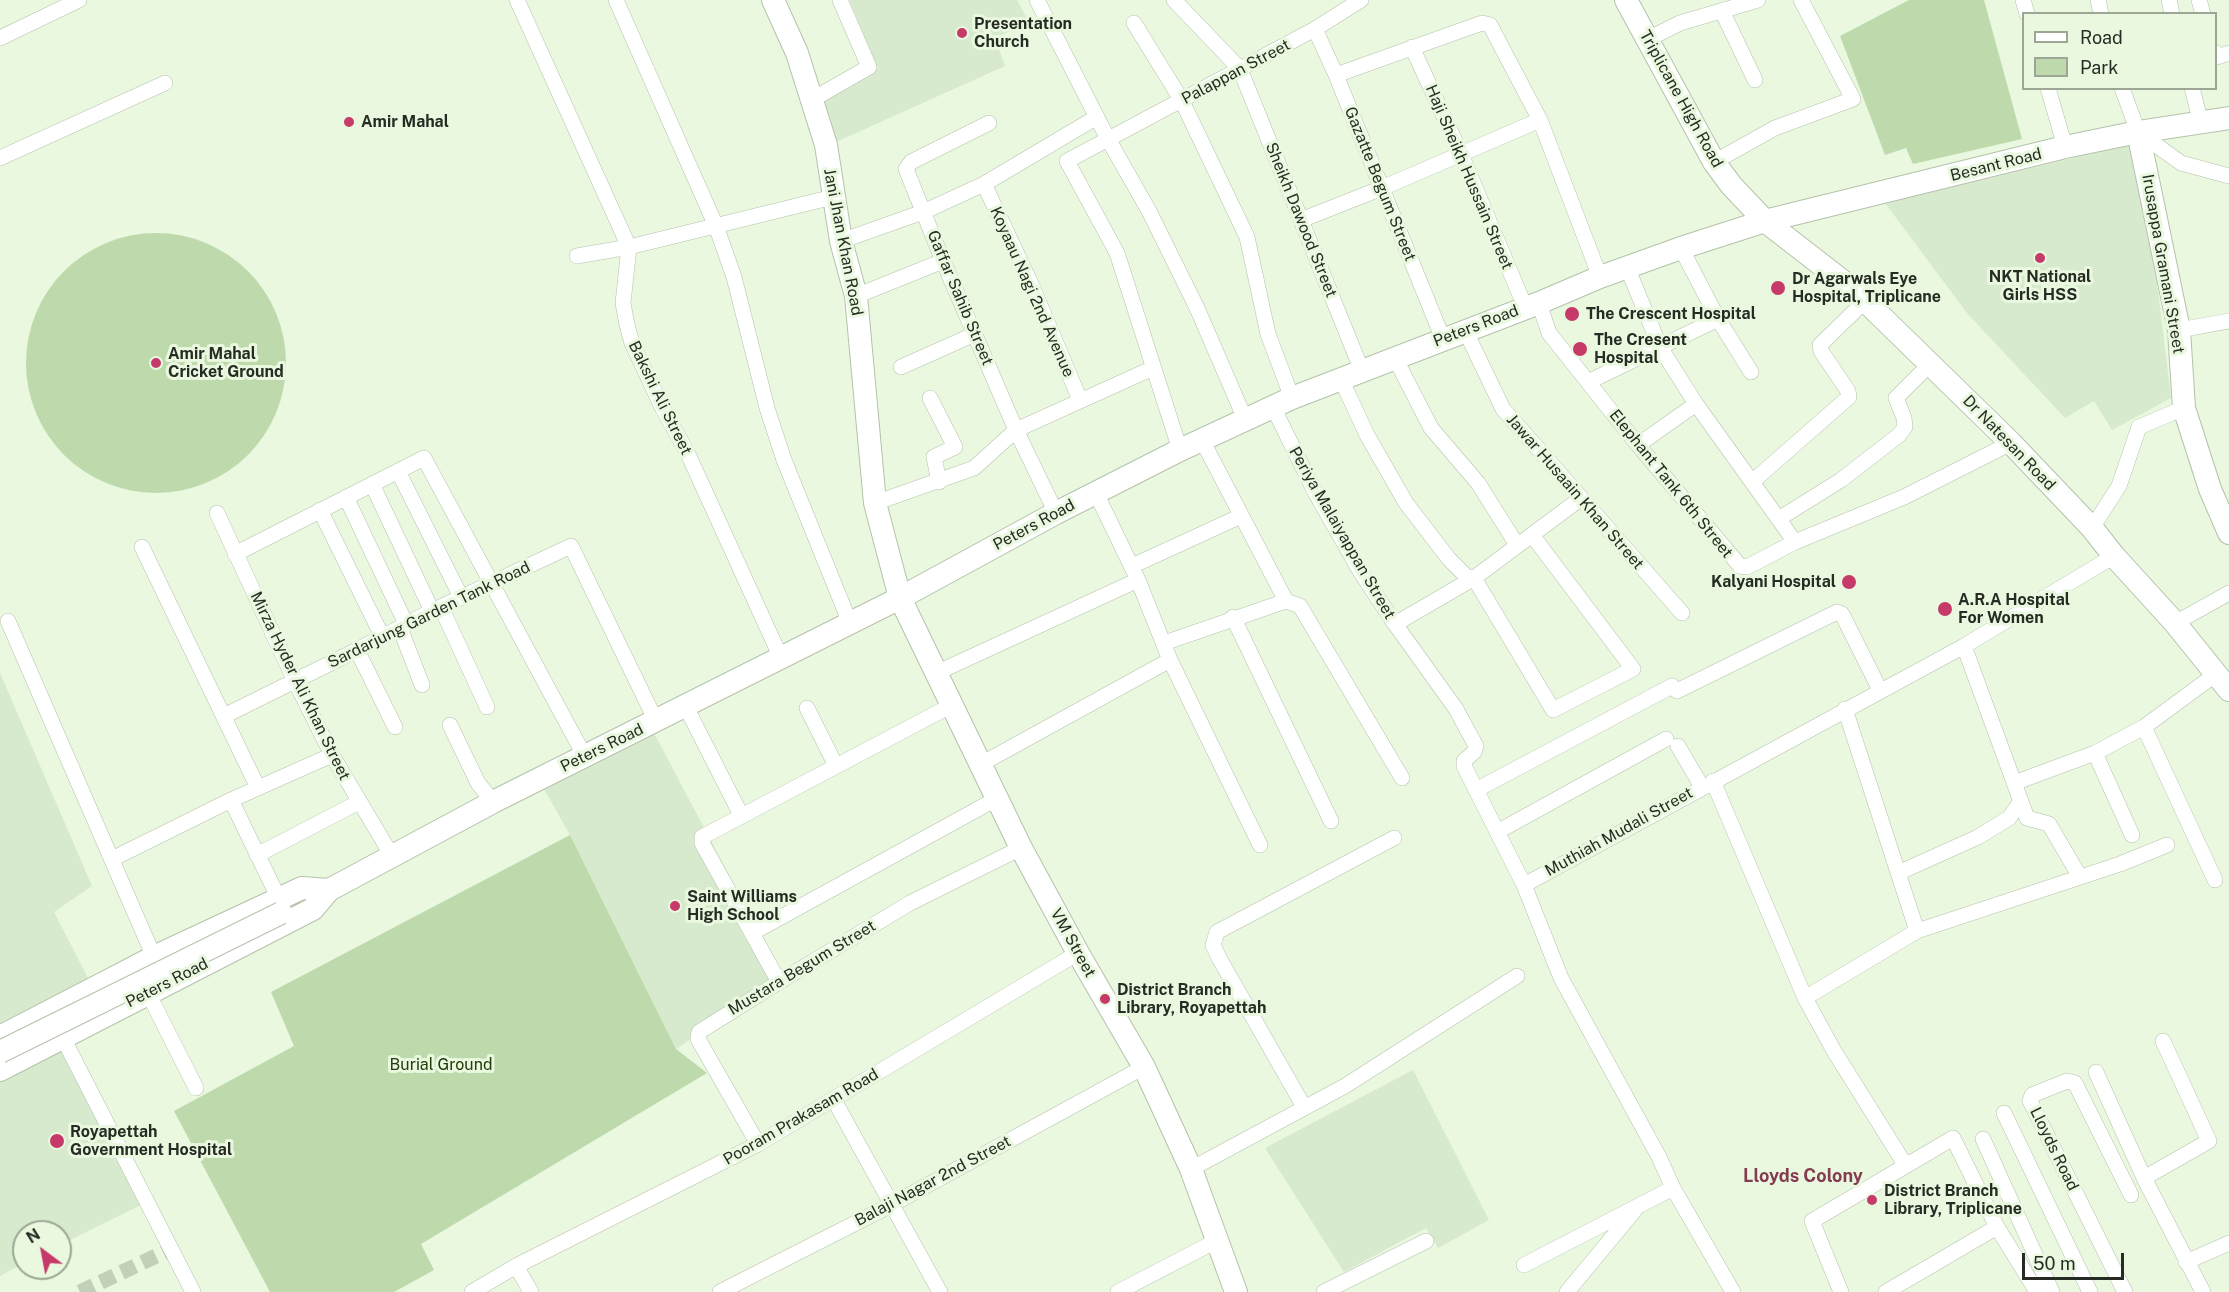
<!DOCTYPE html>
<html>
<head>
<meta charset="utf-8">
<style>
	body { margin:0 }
	#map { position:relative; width:2229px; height:1292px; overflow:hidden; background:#e9f8df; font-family:"Public Sans",sans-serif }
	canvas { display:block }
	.legend { position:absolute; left:2022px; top:12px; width:195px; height:78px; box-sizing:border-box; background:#e9f8df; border:2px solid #9ba694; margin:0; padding:8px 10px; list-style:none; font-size:18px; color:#262c23 }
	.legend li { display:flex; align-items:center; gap:12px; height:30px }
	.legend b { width:30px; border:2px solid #9ba694 }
	.north { position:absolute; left:12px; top:1220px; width:60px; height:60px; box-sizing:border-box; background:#e9f8df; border:2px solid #9ba694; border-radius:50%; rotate:328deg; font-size:16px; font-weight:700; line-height:24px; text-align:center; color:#262c23 }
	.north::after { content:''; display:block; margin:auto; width:21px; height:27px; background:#c63a6a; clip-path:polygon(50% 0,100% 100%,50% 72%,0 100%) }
	.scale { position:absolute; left:2022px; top:1253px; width:102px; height:27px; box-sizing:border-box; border:3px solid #262c23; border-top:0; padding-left:8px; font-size:18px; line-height:21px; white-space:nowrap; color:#262c23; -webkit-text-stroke:4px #e9f8df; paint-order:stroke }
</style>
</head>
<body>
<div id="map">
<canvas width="2229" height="1292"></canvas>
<ul class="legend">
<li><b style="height:8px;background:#fff"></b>Road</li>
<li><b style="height:16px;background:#bedaac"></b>Park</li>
</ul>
<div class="north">N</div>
<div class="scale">50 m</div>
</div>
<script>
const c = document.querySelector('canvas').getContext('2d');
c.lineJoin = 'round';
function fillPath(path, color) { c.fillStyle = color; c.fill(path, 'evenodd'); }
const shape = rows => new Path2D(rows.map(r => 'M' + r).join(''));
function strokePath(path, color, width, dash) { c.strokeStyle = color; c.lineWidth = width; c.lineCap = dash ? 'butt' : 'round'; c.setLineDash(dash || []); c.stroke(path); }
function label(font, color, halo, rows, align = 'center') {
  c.font = font + ' "Public Sans",sans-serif'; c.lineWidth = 6; c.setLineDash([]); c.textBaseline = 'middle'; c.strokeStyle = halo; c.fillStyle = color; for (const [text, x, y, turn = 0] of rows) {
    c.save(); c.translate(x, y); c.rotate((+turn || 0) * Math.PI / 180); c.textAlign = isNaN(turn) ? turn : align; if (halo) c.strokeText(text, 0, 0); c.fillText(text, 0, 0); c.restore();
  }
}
fillPath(shape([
	[849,0,1017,0,1029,22,995,38,1005,66,836,142,820,99,878,68],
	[2140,142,2171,398,2112,430,2094,401,2065,418,1967,313,1885,203],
	[0,673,92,886,54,912,91,984,0,1029],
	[654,733,783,977,676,1049,570,835,544,789],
	[67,1045,143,1204,60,1245,60,1232,24,1232,24,1263,0,1276,0,1079],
	[1413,1070,1489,1220,1438,1248,1426,1228,1344,1272,1265,1148]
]), '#d7eacd');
fillPath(shape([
	[1909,0,1984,0,2022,139,1913,164,1906,148,1885,155,1840,36],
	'26 363a130 130 0 1 1 260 0a130 130 0 1 1-260 0Z',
	[570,835,676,1049,707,1073,421,1244,434,1270,394,1292,270,1292,174,1111,294,1046,271,992]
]), '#bedaac');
strokePath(shape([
	[80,1292,171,1249]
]), '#c2cfb9', 15, [15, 8]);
const street = shape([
	[517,0,629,247,623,303,627,325,632,343,662,407,688,454,781,658],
	[616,0,716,226,734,277,767,408,784,460,850,623],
	[1037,0,1108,139,1149,211,1197,308,1245,419],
	[1174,0,1240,69,1362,371],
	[2023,0,2027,14],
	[2098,0,2101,14],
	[2169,0,2172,14],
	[2199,0,2203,14],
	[1722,11,1755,80],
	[1134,23,1182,101,1247,237,1268,334,1292,398],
	[1315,29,1336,75,1443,339],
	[0,38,79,0],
	[1648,39,1680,23,1758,0],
	[1412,47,1461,154,1525,307],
	[2216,53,2217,57,2229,53],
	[1336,75,1482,23,1490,25,1540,120,1600,277],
	[2048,88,2065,147],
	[2122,88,2138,132,2181,163,2229,176],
	[2192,88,2201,123],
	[813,99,869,67,840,0],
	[989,123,911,162,906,169,943,261,1016,430,1056,513],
	[0,158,165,83],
	[1714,162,1775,128,1853,99,1801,0],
	[984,184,1032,286,1080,400],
	[1301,220,1382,188,1540,120],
	[841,241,923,212,984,184,1097,117],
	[1681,248,1718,319,1751,372],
	[577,256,629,247,833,197],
	[1627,267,1660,347,1696,404,1795,542],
	[856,296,943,261],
	[1539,303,1549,333,1638,445,1740,566,1747,567,1795,542,1904,497,2011,443],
	[1465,330,1503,409,1682,613],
	[2179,330,2229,321],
	[1395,358,1431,428,1478,483,1517,545],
	[901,367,975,334],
	[1341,379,1367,435,1406,503,1449,559,1467,577,1474,578,1553,710,1633,669,1532,535],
	[1588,382,1718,319],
	[930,398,955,447,934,457,939,482],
	[1273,407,1315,492,1360,571,1395,624,1456,709,1476,746,1474,752,1464,761,1464,766,1524,885,1561,978,1659,1157,1673,1188,1733,1292],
	[1202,440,1286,601,1300,606,1402,778],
	[1638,445,1696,404],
	[1180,450,1117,253,1067,161,1315,29,1361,0],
	[398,471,461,597],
	[1752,482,1849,397,1848,391,1821,351,1820,345,1865,301],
	[372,484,432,611],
	[1096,493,1138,580,1170,660,1260,845],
	[346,497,406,624],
	[875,503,974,468,1016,430,1153,368],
	[320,510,382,636],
	[217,513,295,681,332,755,392,856],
	[1780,518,1841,480,1899,435,1905,427,1904,418,1896,398,1930,364],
	[2092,528,2119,486,2139,427,2184,408],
	[142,547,258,788],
	[235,554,424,458,584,755],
	[1132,566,1241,516],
	[441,607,487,707],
	[1233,617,1331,821],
	[8,621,154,957],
	[2175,623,2229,593],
	[1395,624,1474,578,1580,499],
	[400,628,422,685],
	[1164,643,1286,601],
	[1964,646,2027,818,2049,824,2080,877],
	[357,650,395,727],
	[936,673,1138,580],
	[686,707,741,815],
	[807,708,836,766],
	[1845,709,1917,931],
	[224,716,357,650,432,611,571,546,656,721],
	[450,725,478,783,493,802],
	[2144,727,2215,880],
	[1678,746,1702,787],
	[981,764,1170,660],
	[1713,781,1805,998,1834,1051,1906,1166],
	[2014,783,2095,753],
	[1476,790,1672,686,1677,691,1837,612,1842,614,1880,690],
	[231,800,279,899],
	[1497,832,1666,739],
	[2132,835,2095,753,2144,727,2216,674],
	[257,855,359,802],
	[112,859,231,800,332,755],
	[1898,873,1978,837,2009,818,2021,801],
	[1524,885,1964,646,2114,556],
	[752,933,998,798],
	[779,982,702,843,702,837,952,705],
	[148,993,196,1088],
	[1805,998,1917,931,2120,864,2167,845],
	[59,1030,193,1292],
	[2096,1072,2144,1178,2203,1292],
	[834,1100,940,1292],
	[1304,1107,1219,958,1213,945,1217,932,1394,838],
	[2004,1113,2090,1292],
	[1983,1139,2052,1292],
	[758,1144,698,1039,699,1032,779,982,910,903,1021,848],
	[1191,1169,1345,1086,1517,976],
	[2144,1178,2209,1141,2163,1041],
	[2186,1262,2229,1243],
	[1524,1265,1673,1188],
	[516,1266,531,1292],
	[472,1292,516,1266,758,1144,1078,953],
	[720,1292,891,1205,1144,1067],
	[1118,1292,1216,1241],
	[1324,1292,1426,1241],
	[1567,1292,1635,1210],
	[1841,1292,1812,1221,1953,1138,1997,1227,2037,1292],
	[1886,1292,1997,1227],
	[2125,1292,2030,1101,2032,1095,2067,1081,2075,1083,2131,1195]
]);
const secondary = shape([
	[773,0,797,53,826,145,841,241,856,296,875,503,900,598,1021,848,1078,953,1144,1067,1191,1169,1236,1292],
	[1626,0,1714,162,1731,185,1765,221,1854,290,2011,443,2092,528,2114,556,2175,623,2229,690],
	[2138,132,2179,330,2184,408,2210,489,2229,533],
	[0,1037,154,957,302,888,329,890],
	[0,1070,313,909,329,890,493,802,900,598,1056,513,1180,450,1292,398,1539,303,1600,277,1681,248,1765,221,2065,147,2138,132,2229,118]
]);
strokePath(street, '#b4c2ab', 16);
strokePath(secondary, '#b4c2ab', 24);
strokePath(street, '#fff', 15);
strokePath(secondary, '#fff', 22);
const secondaryBridge = shape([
	[0,1052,281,913]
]);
strokePath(secondaryBridge, '#b4c2ab', 24, []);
strokePath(secondaryBridge, '#fff', 22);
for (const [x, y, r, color] of [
	[962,33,6,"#c63a6a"],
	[349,122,6,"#c63a6a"],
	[2040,258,6,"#c63a6a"],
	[1778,288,8,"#c63a6a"],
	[1572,314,8,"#c63a6a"],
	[1580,349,8,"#c63a6a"],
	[156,363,6,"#c63a6a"],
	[1849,582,8,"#c63a6a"],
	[1945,609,8,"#c63a6a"],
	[675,906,6,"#c63a6a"],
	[1105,999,6,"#c63a6a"],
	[57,1141,8,"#c63a6a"],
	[1872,1200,6,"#c63a6a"]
]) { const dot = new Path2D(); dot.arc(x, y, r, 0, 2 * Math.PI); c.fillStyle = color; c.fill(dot); strokePath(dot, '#e9f8df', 2); }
label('bold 16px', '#262c23', '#e9f8df', [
	["Presentation",974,24],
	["Church",974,42],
	["Amir Mahal",361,122],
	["NKT National",2040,277,"center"],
	["Girls HSS",2040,295,"center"],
	["Dr Agarwals Eye",1792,279],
	["Hospital, Triplicane",1792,297],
	["The Crescent Hospital",1586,314],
	["The Cresent",1594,340],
	["Hospital",1594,358],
	["Amir Mahal",168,354],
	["Cricket Ground",168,372],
	["Kalyani Hospital",1836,582,"right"],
	["A.R.A Hospital",1958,600],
	["For Women",1958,618],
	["Saint Williams",687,897],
	["High School",687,915],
	["District Branch",1117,990],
	["Library, Royapettah",1117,1008],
	["Royapettah",70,1132],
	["Government Hospital",70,1150],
	["District Branch",1884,1191],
	["Library, Triplicane",1884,1209]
], 'left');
label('16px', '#262c23', '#e9f8df', [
	["Palappan Street",1236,72,-28],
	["Triplicane High Road",1681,99,61],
	["Besant Road",1996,165,-14],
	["Haji Sheikh Hussain Street",1469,177,67],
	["Gazatte Begum Street",1380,184,68],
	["Sheikh Dawood Street",1301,220,68],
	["Jani Jhan Khan Road",843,242,79],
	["Irusappa Gramani Street",2163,264,80],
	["Koyaau Nagi 2nd Avenue",1032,292,66],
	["Gaffar Sahib Street",960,298,67],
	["Peters Road",1476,326,-21],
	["Bakshi Ali Street",660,398,64],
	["Dr Natesan Road",2009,443,46],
	["Elephant Tank 6th Street",1671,484,51],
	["Jawar Husaain Khan Street",1575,492,49],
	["Peters Road",1034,525,-28],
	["Periya Malaiyappan Street",1342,533,60],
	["Sardarjung Garden Tank Road",429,615,-26],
	["Mirza Hyder Ali Khan Street",300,686,64],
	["Peters Road",602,748,-26],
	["Muthiah Mudali Street",1619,832,-29],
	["VM Street",1073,943,61],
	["Mustara Begum Street",802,968,-31],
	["Peters Road",167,983,-27],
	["Pooram Prakasam Road",801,1117,-30],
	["Lloyds Road",2054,1149,64],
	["Balaji Nagar 2nd Street",933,1181,-28]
]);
label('16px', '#223c09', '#e9f8df', [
	["Burial Ground",441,1065]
]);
label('bold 18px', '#833c50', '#e9f8df', [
	["Lloyds Colony",1803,1176]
]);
</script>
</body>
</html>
